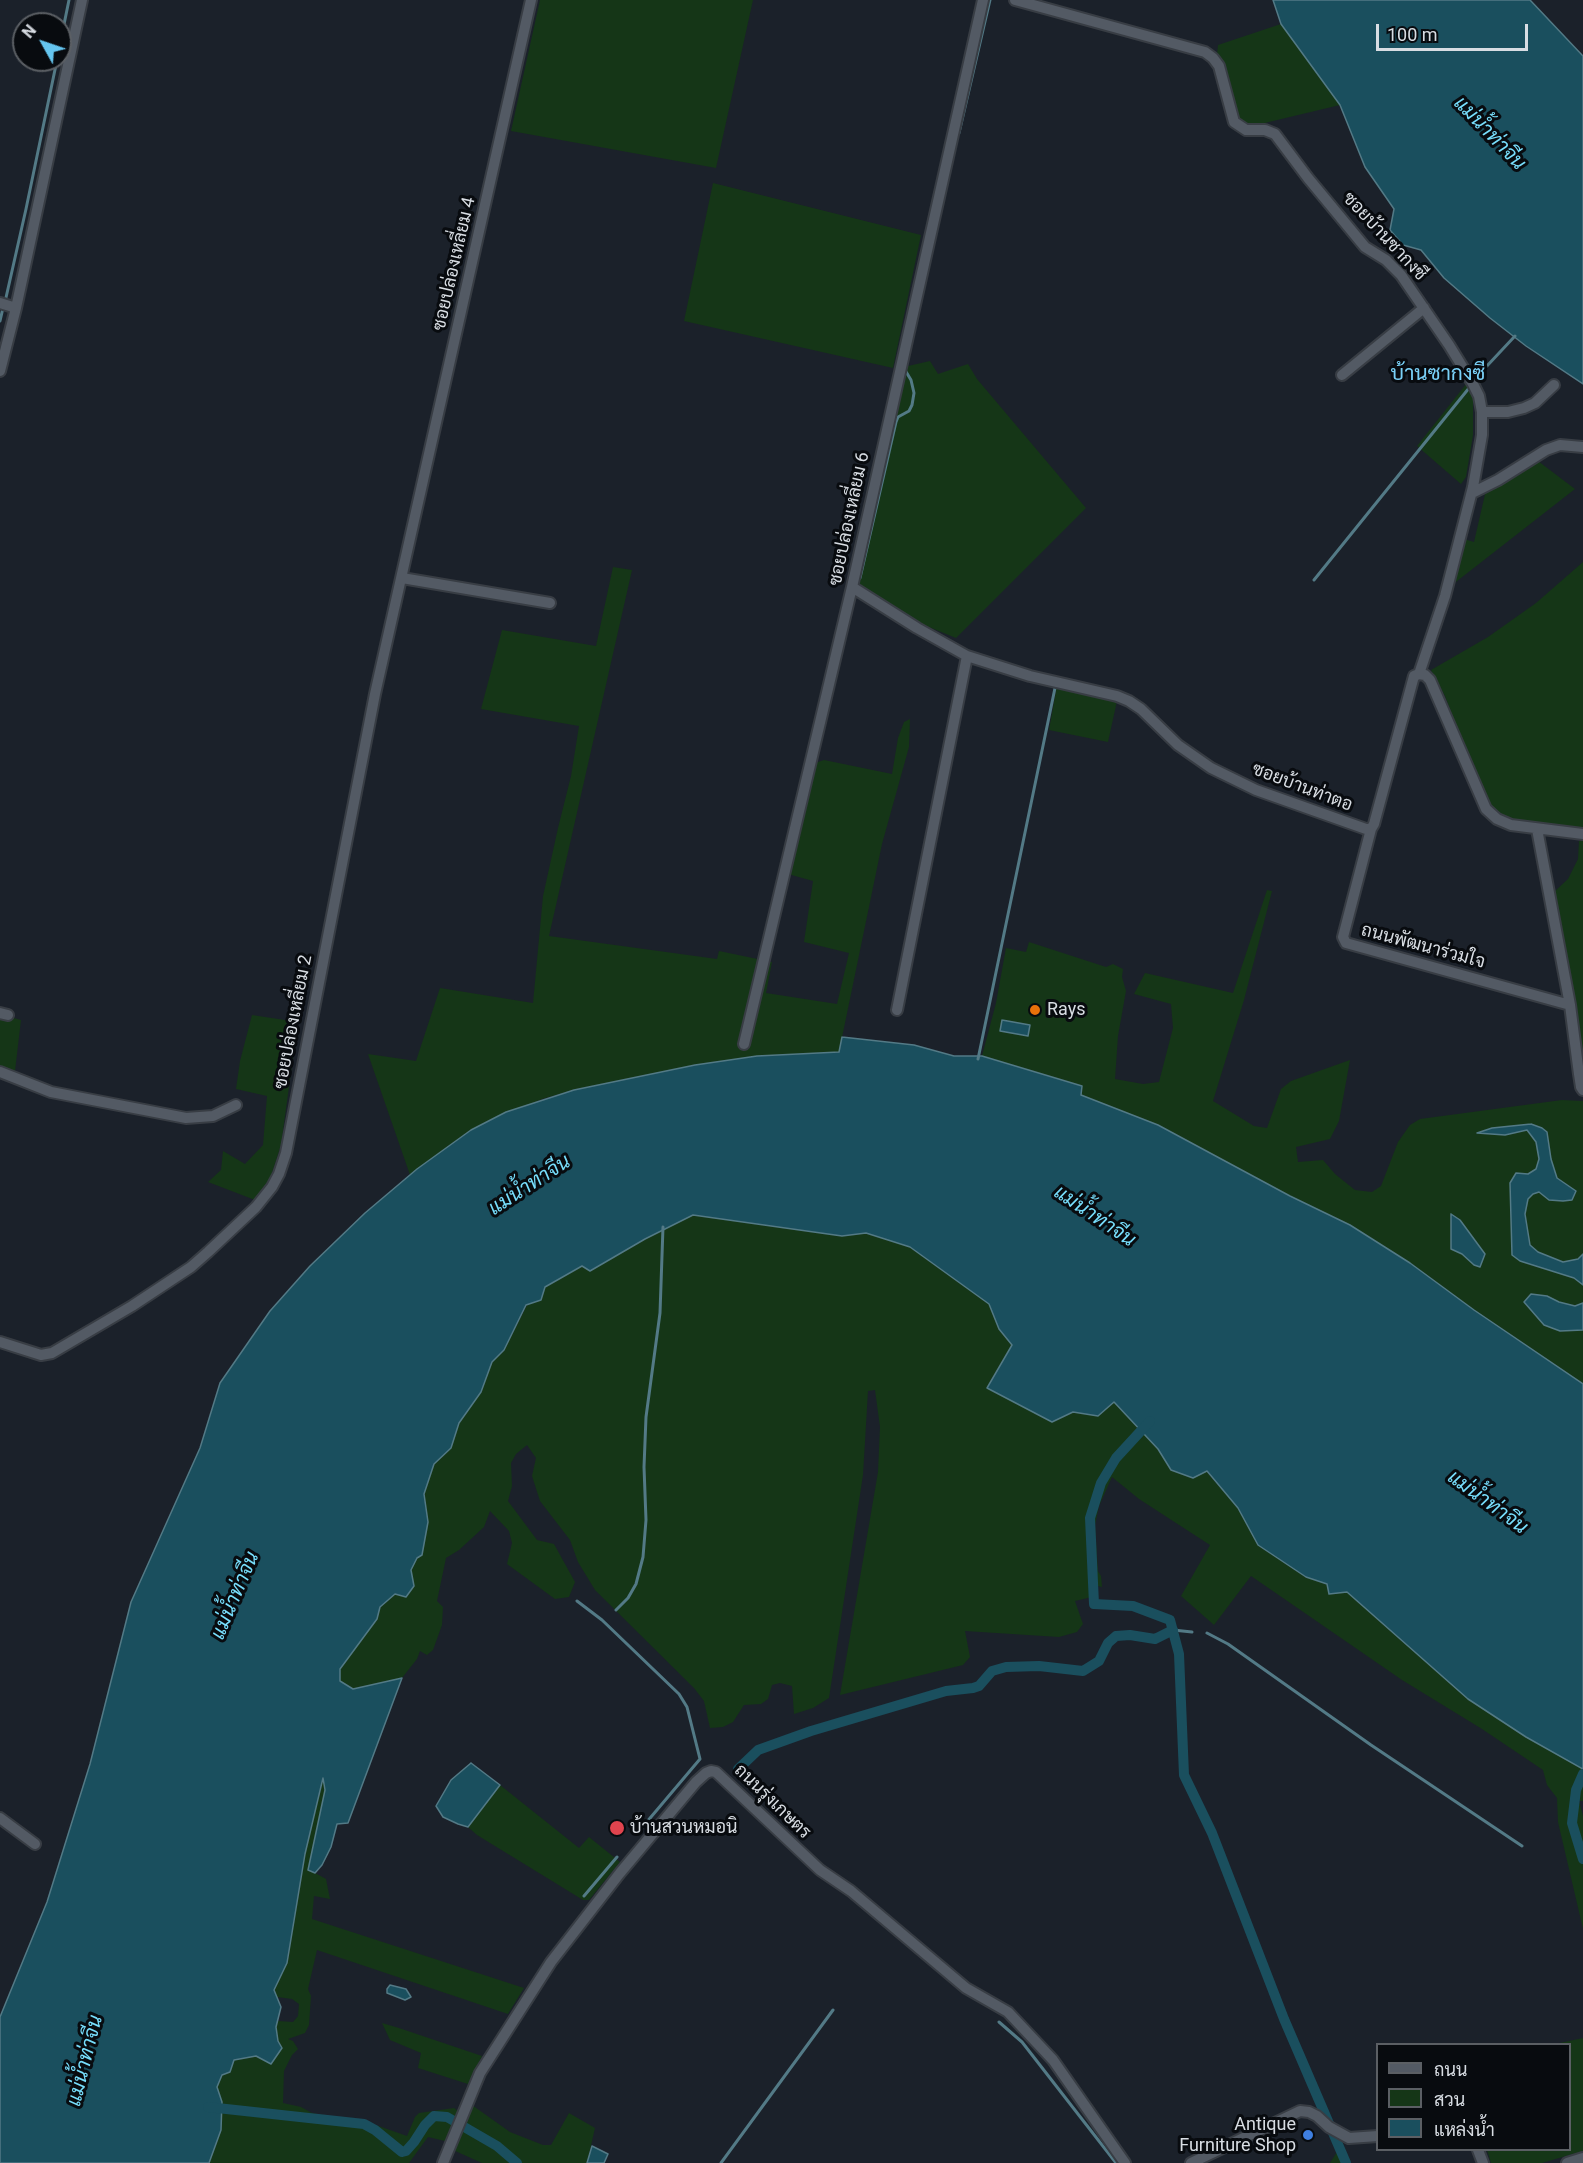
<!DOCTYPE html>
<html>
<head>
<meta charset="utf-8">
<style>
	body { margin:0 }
	#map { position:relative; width:1583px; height:2163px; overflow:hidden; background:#1b212a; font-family:Roboto,Sarabun,sans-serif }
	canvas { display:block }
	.legend { position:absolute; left:1376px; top:2043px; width:195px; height:108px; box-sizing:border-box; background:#080b0f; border:2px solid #5b5f64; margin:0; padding:8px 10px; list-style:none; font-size:18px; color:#d8dde3 }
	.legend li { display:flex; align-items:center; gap:12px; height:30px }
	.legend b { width:30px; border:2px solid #5b5f64 }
	.north { position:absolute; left:12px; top:12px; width:60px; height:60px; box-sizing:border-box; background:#080b0f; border:2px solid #5b5f64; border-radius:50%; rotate:310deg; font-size:16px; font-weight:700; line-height:24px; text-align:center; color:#d8dde3 }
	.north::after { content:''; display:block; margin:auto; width:21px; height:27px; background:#65c5ef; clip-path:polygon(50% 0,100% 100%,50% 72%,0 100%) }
	.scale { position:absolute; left:1376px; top:24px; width:152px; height:27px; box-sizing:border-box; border:3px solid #d8dde3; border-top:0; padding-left:8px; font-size:18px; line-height:21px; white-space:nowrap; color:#d8dde3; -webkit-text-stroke:4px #080b0f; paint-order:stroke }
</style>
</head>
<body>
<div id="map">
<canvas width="1583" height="2163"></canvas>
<ul class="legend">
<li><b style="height:8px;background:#535a64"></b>ถนน</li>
<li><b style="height:16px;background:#153617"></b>สวน</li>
<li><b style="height:16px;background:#1a4f5e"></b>แหล่งน้ำ</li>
</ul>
<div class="north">N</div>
<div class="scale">100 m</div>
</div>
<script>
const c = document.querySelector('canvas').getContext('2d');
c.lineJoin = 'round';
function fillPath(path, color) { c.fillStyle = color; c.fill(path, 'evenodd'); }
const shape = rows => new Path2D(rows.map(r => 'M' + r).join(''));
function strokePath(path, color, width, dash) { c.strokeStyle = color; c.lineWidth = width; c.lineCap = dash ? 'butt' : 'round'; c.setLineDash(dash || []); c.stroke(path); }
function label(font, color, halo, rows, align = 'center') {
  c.font = font + ' Roboto,Sarabun,sans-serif'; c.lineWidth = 6; c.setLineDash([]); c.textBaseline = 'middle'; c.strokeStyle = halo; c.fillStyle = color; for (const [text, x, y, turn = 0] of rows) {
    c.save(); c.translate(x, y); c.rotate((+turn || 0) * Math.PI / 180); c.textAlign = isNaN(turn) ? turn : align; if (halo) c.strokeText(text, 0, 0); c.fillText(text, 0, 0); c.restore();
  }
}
fillPath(shape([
	[540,0,753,0,716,168,511,131],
	[1281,24,1340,105,1248,127,1240,125,1217,55,1218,45],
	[713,183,921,235,893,368,684,321],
	[930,361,938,374,968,364,977,379,1086,508,956,638,924,625,866,590,858,582,900,382,908,366],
	[1467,383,1473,393,1473,435,1466,477,1461,484,1417,446],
	[1538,461,1575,489,1452,585,1464,539,1474,542,1486,490],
	[1583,562,1583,830,1506,821,1492,811,1483,796,1445,696,1431,670,1488,637,1536,603],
	[613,567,632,570,549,936,717,959,719,951,772,962,766,993,837,1004,849,953,804,942,813,881,788,874,815,763,824,760,892,774,898,738,904,722,910,719,909,747,882,844,839,1052,757,1056,695,1065,574,1090,542,1099,471,1130,410,1175,368,1054,416,1061,440,988,533,1003,543,896,558,828,571,776,579,726,481,709,502,630,596,646],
	[1057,685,1117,701,1108,742,1049,730],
	[1579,841,1583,841,1583,1062,1554,892,1568,879,1578,859],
	[1267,890,1272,891,1244,1000,1213,1101,1254,1126,1267,1128,1281,1089,1291,1081,1350,1060,1339,1121,1330,1139,1296,1147,1298,1162,1323,1160,1335,1174,1355,1190,1372,1192,1381,1186,1398,1142,1410,1125,1420,1119,1562,1100,1583,1101,1583,1254,1579,1259,1563,1262,1538,1252,1530,1245,1526,1229,1525,1214,1528,1199,1533,1194,1539,1192,1549,1200,1576,1191,1557,1178,1551,1159,1547,1132,1542,1128,1492,1128,1479,1133,1505,1135,1527,1130,1536,1142,1539,1159,1536,1169,1529,1174,1520,1261,1574,1278,1583,1285,1583,1303,1575,1306,1559,1302,1547,1296,1531,1294,1524,1302,1544,1325,1560,1331,1583,1330,1583,1384,1474,1310,1410,1263,1350,1225,1290,1196,1158,1125,1080,1095,1082,1086,982,1056,996,1003,1006,948,1026,952,1029,942,1106,967,1113,964,1123,969,1122,977,1126,991,1118,1036,1115,1079,1143,1084,1159,1082,1173,1028,1171,1004,1134,994,1145,973,1233,993],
	[1451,1215,1484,1255,1474,1265,1462,1254,1452,1234],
	[0,1014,21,1020,15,1071,0,1066],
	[252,1015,298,1022,281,1145,270,1179,255,1200,208,1182,221,1170,223,1151,245,1164,263,1145,267,1096,236,1089,240,1061],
	[693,1215,842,1236,866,1233,910,1247,989,1303,999,1329,1012,1345,987,1387,1052,1422,1073,1412,1098,1416,1114,1402,1158,1449,1171,1470,1206,1471,1238,1508,1258,1545,1306,1577,1347,1592,1468,1699,1526,1737,1583,1769,1583,1801,1579,1801,1583,1816,1583,1929,1558,1822,1557,1798,1547,1785,1543,1770,1482,1729,1402,1680,1251,1576,1214,1625,1181,1596,1210,1545,1139,1499,1112,1477,1099,1506,1095,1525,1098,1571,1101,1576,1102,1587,1098,1586,1096,1596,1075,1601,1083,1624,1077,1632,1059,1637,965,1631,970,1657,963,1665,840,1695,878,1472,880,1427,875,1390,868,1391,863,1475,829,1698,813,1708,794,1714,792,1686,780,1683,772,1685,768,1699,761,1704,744,1705,733,1722,723,1727,710,1728,704,1701,694,1688,595,1590,578,1562,570,1540,540,1501,532,1476,536,1458,527,1445,516,1454,511,1463,512,1486,508,1501,537,1540,554,1544,575,1582,569,1597,555,1599,507,1564,512,1543,509,1531,490,1511,484,1527,459,1550,446,1558,437,1601,443,1607,442,1625,433,1650,427,1655,420,1651,417,1659,402,1678,353,1689,340,1681,340,1668,377,1619,380,1607,395,1594,411,1570,428,1522,424,1494,434,1464,451,1448,459,1423,481,1392,492,1362,504,1350,527,1305,545,1287,582,1266],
	[324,1776,325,1790,308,1869,326,1879,330,1899,314,1896,312,1919,524,1988,508,2014,317,1950,308,1989,311,1996,309,2025,305,2033,288,2039,293,2041,298,2049,292,2055,284,2071,283,2103,301,2107,312,2113,373,2124,407,2136,415,2117,419,2113,454,2108,458,2111,445,2141,428,2137,409,2163,209,2163,221,2130,222,2102,217,2087,222,2075,230,2072,234,2060,256,2056,271,2064,282,2048,278,2041,276,2027,278,2021,293,2022,298,2016,299,2004,292,1999,277,1997,274,1990,287,1963,305,1854],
	[500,1785,579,1848,589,1837,620,1862,589,1900,583,1900,477,1835,468,1827],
	[382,2023,399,2028,482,2056,468,2084,418,2068,421,2053,390,2040],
	[1583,2038,1583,2151,1542,2163,1491,2163,1487,2150,1570,2150,1570,2044,1555,2044],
	[472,2105,510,2132,543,2145,551,2145,569,2113,595,2128,587,2163,482,2163,453,2150],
	[1342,2145,1349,2163,1330,2163,1335,2155]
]), '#153617');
const water = shape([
	[1273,0,1530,0,1583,56,1583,384,1526,346,1490,318,1444,278,1421,250,1403,245,1390,230,1394,209,1365,167,1340,105,1281,24,1273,0],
	[1002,1020,1030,1025,1028,1036,1000,1031,1002,1020],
	[842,1037,914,1045,954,1056,982,1056,1082,1086,1081,1095,1158,1125,1290,1196,1350,1225,1410,1263,1474,1310,1583,1384,1583,1769,1526,1737,1468,1699,1347,1592,1329,1594,1327,1584,1306,1577,1258,1545,1238,1508,1207,1471,1193,1478,1171,1470,1158,1449,1114,1402,1098,1416,1073,1412,1052,1422,987,1388,1012,1345,999,1329,989,1304,910,1247,866,1233,842,1236,693,1215,645,1239,590,1271,582,1266,545,1287,541,1300,526,1305,504,1350,492,1362,481,1392,459,1423,451,1448,434,1464,424,1494,428,1522,422,1555,417,1558,411,1570,414,1586,406,1597,395,1594,380,1607,377,1619,340,1669,340,1681,353,1689,402,1678,348,1823,337,1824,331,1847,322,1865,315,1873,308,1870,325,1790,323,1778,305,1854,287,1963,274,1990,281,2007,276,2027,278,2041,282,2048,271,2064,256,2056,234,2060,230,2072,222,2075,217,2087,222,2102,221,2130,209,2163,0,2163,0,2017,47,1902,90,1764,131,1602,200,1448,220,1383,270,1311,310,1266,365,1213,417,1169,471,1130,506,1112,574,1090,695,1065,757,1056,839,1052,842,1037],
	[1531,1124,1542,1128,1547,1132,1551,1159,1557,1178,1576,1191,1572,1200,1563,1201,1549,1200,1539,1192,1533,1194,1528,1199,1525,1214,1530,1245,1538,1252,1563,1262,1578,1259,1583,1254,1583,1285,1574,1278,1520,1261,1512,1255,1510,1183,1516,1173,1528,1174,1536,1169,1539,1159,1536,1142,1527,1130,1505,1135,1477,1133,1492,1128,1531,1124],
	[1451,1214,1460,1220,1485,1254,1480,1267,1474,1265,1462,1254,1451,1249,1451,1214],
	[1531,1294,1547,1296,1559,1302,1575,1306,1583,1303,1583,1330,1560,1331,1544,1325,1524,1302,1531,1294],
	[471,1763,500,1785,468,1827,458,1824,443,1817,436,1806,451,1780,471,1763],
	[390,1985,406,1989,411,1997,405,2000,387,1993,387,1989,390,1985],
	[592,2146,608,2154,604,2163,587,2163,592,2146]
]);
fillPath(water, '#1a4f5e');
strokePath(water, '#537a86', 1.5);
strokePath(shape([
	[60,44,69,0],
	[959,133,990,0],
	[5,302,26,209,57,60],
	[0,321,3,308],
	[860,578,896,422,898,417,909,411,912,405,914,393,911,380,905,370],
	[1314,580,1486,367,1515,336],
	[978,1059,1055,688],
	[577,1601,602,1620,679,1694,687,1707,700,1759,640,1830],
	[616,1610,628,1598,636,1584,643,1557,646,1520,644,1467,646,1417,660,1313,663,1227],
	[1173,1630,1192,1632],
	[1207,1633,1228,1644,1371,1745,1522,1846],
	[584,1896,617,1857],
	[999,2022,1022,2042,1116,2163],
	[721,2163,833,2010]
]), '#537a86', 3);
strokePath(shape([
	[1150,1421,1116,1458,1101,1483,1090,1518,1094,1604,1133,1606,1170,1620,1179,1654,1184,1775,1212,1833,1284,2019,1346,2163],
	[738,1769,758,1750,811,1731,946,1691,973,1688,979,1686,992,1671,1006,1667,1039,1666,1083,1671,1099,1661,1108,1643,1116,1636,1130,1635,1155,1639,1173,1630],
	[1583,1774,1576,1790,1572,1823,1583,1859],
	[208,2107,364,2124,375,2130,402,2152,406,2151,414,2142,425,2125,434,2116,447,2117,497,2146,517,2163]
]), '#1a4f5e', 10);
const minor = shape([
	[1015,0,1205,52,1213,58,1219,66,1234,122,1246,130,1265,130,1275,134,1308,178,1365,247,1386,260,1401,275,1449,345,1473,384,1479,396,1482,412,1482,435,1473,487,1445,596,1419,674],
	[0,303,16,308],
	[0,371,16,308,82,0],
	[1342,375,1424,308],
	[1482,412,1508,412,1524,408,1535,403,1554,385],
	[1472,493,1498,480,1546,450,1560,445,1583,447],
	[402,578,550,603],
	[852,587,917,628,967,656,1030,676,1117,696,1129,701,1141,709,1178,745,1211,768,1256,790,1366,829,1371,829,1374,824,1414,676,1419,674,1425,675,1430,680,1486,809,1497,819,1511,825,1583,834],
	[1371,829,1343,937,1346,943,1570,1005],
	[1537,829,1570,1005,1579,1074,1581,1087,1583,1090],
	[897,1010,967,656],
	[0,1013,8,1015],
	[744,1044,852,587,983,0],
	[0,1072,51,1092,186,1118,213,1116,236,1105],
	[0,1342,41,1355,52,1353,132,1306,191,1267,208,1252,256,1207,272,1187,279,1174,286,1153,375,694,531,0],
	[0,1818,35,1844],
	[1478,2150,1483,2163],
	[443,2163,480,2073,551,1962,620,1873,696,1782,706,1773,711,1771,716,1772,820,1870,851,1891,966,1988,1008,2012,1053,2060,1125,2163],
	[1191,2163,1300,2111,1309,2112,1317,2116,1329,2127,1349,2138,1378,2136],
	[1567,2163,1583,2158]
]);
strokePath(minor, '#383d44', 14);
strokePath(minor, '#535a64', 10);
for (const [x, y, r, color] of [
	[1035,1010,6,"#e8710a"],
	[617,1828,8,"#e0444e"],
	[1308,2135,6,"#3f7fe0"]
]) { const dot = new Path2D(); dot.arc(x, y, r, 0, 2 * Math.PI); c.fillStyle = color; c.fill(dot); strokePath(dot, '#080b0f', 2); }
label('18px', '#d8dde3', '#080b0f', [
	["ซอยบ้านซากงซี",1384,237,47],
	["ซอยปล่องเหลี่ยม 4",455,264,-77],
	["ซอยปล่องเหลี่ยม 6",850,519,-78],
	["ซอยบ้านท่าตอ",1302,788,21],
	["ถนนพัฒนาร่วมใจ",1423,947,15],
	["ซอยปล่องเหลี่ยม 2",294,1022,-79],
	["ถนนรุ่งเกษตร",772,1802,44]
]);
label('18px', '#d8dde3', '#080b0f', [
	["Rays",1047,1010],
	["บ้านสวนหมอนิ",630,1828],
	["Antique",1296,2125,"right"],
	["Furniture Shop",1296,2146,"right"]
], 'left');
label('italic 20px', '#77defc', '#080b0f', [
	["แม่น้ำท่าจีน",1489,134,46],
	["แม่น้ำท่าจีน",530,1186,-33],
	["แม่น้ำท่าจีน",1094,1217,34],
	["แม่น้ำท่าจีน",1487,1503,36],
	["แม่น้ำท่าจีน",236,1596,-67],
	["แม่น้ำท่าจีน",86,2061,-76]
]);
label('21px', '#7ad1f8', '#080b0f', [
	["บ้านซากงซี",1438,375]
]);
</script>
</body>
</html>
